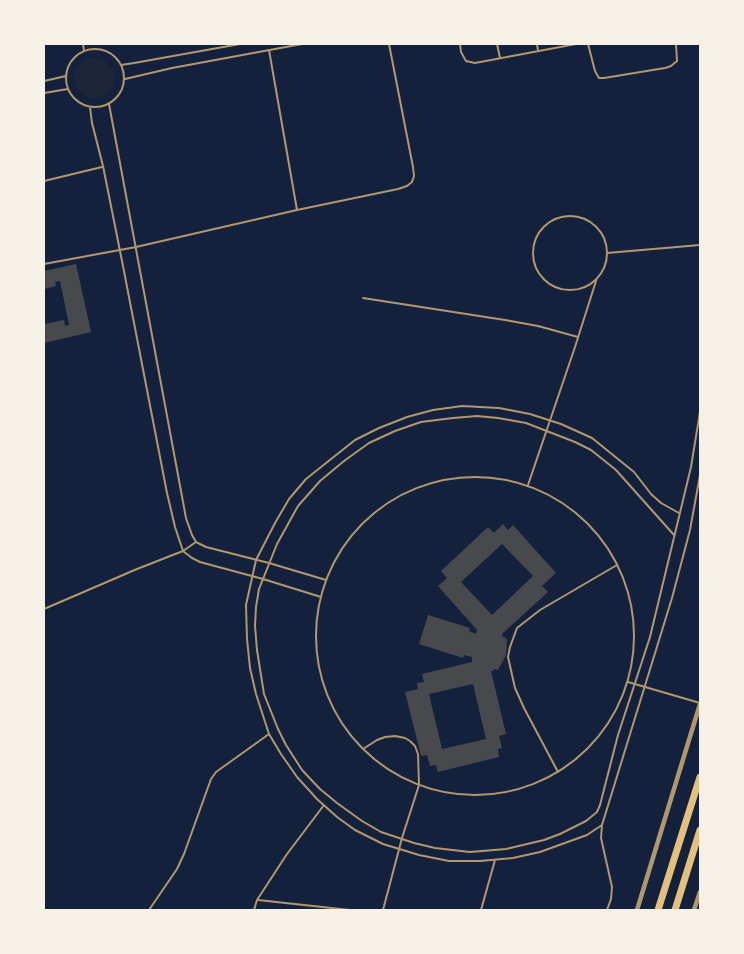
<!DOCTYPE html>
<html>
<head>
<meta charset="utf-8">
<style>
	body { margin:0 }
	#map { position:relative; width:744px; height:954px; overflow:hidden; background:#14213d; font-family:Overpass,sans-serif }
	canvas { display:block }
	.frame { position:absolute; inset:0; border:45px solid #f6f1e7; pointer-events:none }
</style>
</head>
<body>
<div id="map">
<canvas width="744" height="954"></canvas>
<div class="frame"></div>
</div>
<script>
const c = document.querySelector('canvas').getContext('2d');
c.lineJoin = 'round';
function fillPath(path, color) { c.fillStyle = color; c.fill(path, 'evenodd'); }
const shape = rows => new Path2D(rows.map(r => 'M' + r).join(''));
function strokePath(path, color, width, dash) { c.strokeStyle = color; c.lineWidth = width; c.lineCap = dash ? 'butt' : 'round'; c.setLineDash(dash || []); c.stroke(path); }
fillPath(shape([
	'74 78a20 20 0 1 1 40 0a20 20 0 1 1-40 0Z'
]), '#1d2539');
fillPath(shape([
	[76,264,91,332,44,343,44,324,64,320,65,326,69,325,60,281,55,282,56,286,44,289,44,271],
	[503,524,508,530,513,525,556,573,542,586,548,592,502,634,502,636,507,639,506,655,498,670,494,669,493,671,491,671,506,734,499,736,502,748,498,749,499,757,438,772,436,765,430,766,427,755,421,756,405,692,418,689,417,683,424,682,422,674,472,662,472,657,464,655,463,658,419,644,428,615,470,628,469,631,476,634,477,630,438,586,447,578,441,571,488,527,494,533],
	[502,544,533,576,492,615,461,582],
	[473,684,486,739,442,749,429,694]
]), '#48494c');
strokePath(shape([
	[83,44,84,51],
	[460,44,461,52,466,61,475,63,576,44],
	[497,44,500,58],
	[537,44,538,51],
	[588,44,595,71,599,78,604,78,665,68,671,66,677,61,676,44],
	'66 78a29 29 0 1 1 58 0a29 29 0 1 1-58 0Z',
	[269,50,297,210],
	[121,65,134,63,240,44],
	[125,79,172,68,302,44],
	[44,81,66,76],
	[44,93,68,89],
	[109,104,186,518,192,535,196,542,206,547,269,563,326,580],
	[90,107,92,123,103,166,122,261,167,493,175,527,183,551,192,558,200,562,263,579,321,597],
	[44,181,102,167],
	'533 253a37 37 0 1 1 74 0a37 37 0 1 1-74 0Z',
	[607,253,700,245],
	[44,264,136,247,297,210,398,189,407,186,412,182,414,176,413,167,389,44],
	[363,298,505,320,538,326,578,337],
	'316 636a159 159 0 1 1 318 0a159 159 0 1 1-318 0Z',
	[528,485,575,347,596,281],
	[674,535,616,470,591,450,575,442,526,423,498,418,477,416,453,418,421,422,395,431,369,443,344,461,320,481,298,506,277,544,259,589,256,607,255,626,257,650,264,694,278,729,286,745,302,770,320,789,337,803,362,821,381,832,414,843,435,848,470,852,506,849,544,840,560,834,586,821,597,812,600,805,618,735,650,637,691,467,700,412],
	[44,609,137,569,183,551,196,542],
	[628,682,700,703],
	[363,749,377,740,385,737,395,736,405,738,410,741,415,746,418,754,419,785,402,838,383,910],
	[558,772,524,708,515,688,508,657,510,647,517,628,540,610,617,565],
	[602,825,587,835,540,852,513,858,480,861,449,861,419,855,383,844,355,830,337,817,317,799,297,777,281,754,269,734,256,694,250,668,247,639,246,605,256,560,275,523,289,499,306,479,355,440,379,428,407,417,433,410,462,406,499,408,530,414,561,424,592,438,634,472,651,494,661,503,679,513],
	[258,900,350,910],
	[149,910,177,869,184,854,211,779,216,772,269,734],
	[254,910,257,900,287,854,324,805],
	[481,910,495,860],
	[607,910,611,899,612,887,601,838,602,825,672,598,690,530,700,475]
]), '#b1986c', 2);
strokePath(shape([
	[637,910,700,704],
	[694,910,700,892]
]), '#b1986c', 4.5);
strokePath(shape([
	[658,910,700,777],
	[675,910,700,830]
]), '#e5c07b', 7);
</script>
</body>
</html>
